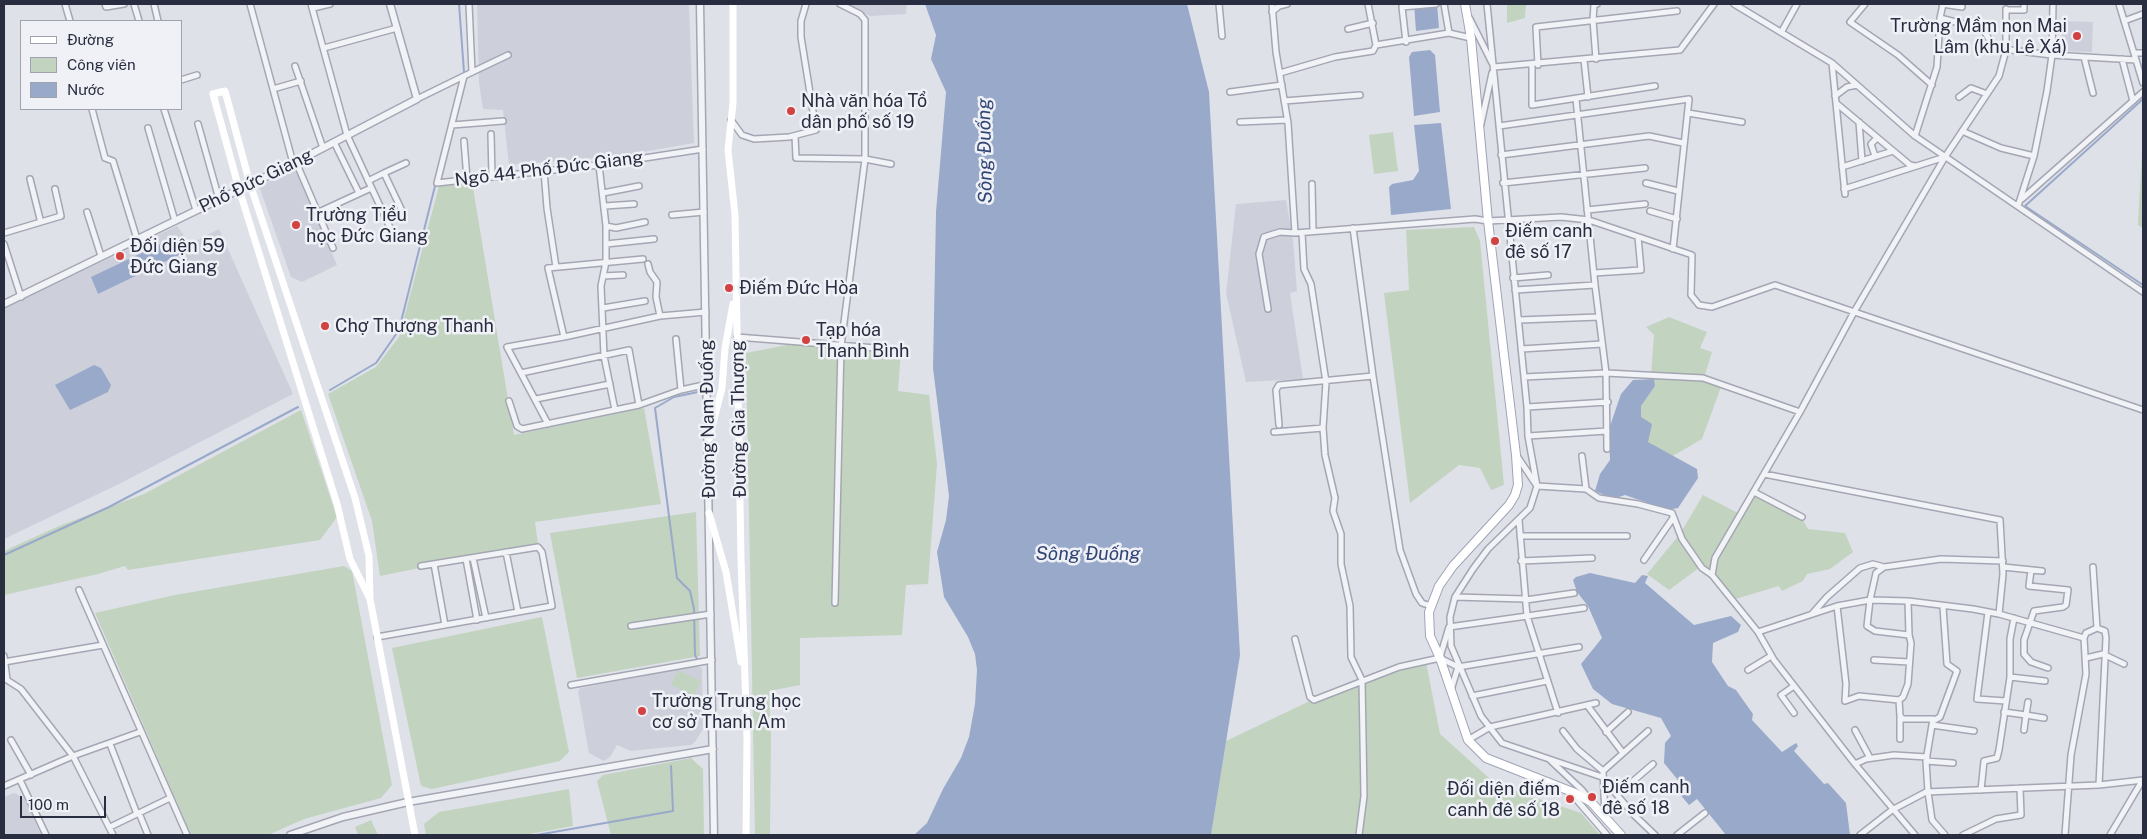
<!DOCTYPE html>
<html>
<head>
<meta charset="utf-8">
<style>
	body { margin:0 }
	#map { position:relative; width:2147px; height:839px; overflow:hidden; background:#dfe1e9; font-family:"Public Sans",sans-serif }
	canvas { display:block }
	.frame { position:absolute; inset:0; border:5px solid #282d40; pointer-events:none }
	.legend { position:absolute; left:20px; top:20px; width:162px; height:90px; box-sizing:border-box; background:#eff1f6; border:1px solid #9fa3ad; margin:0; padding:6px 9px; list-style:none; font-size:15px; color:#282d40 }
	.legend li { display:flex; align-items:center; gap:10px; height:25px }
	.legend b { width:25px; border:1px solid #9fa3ad }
	.scale { position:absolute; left:20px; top:796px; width:86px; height:22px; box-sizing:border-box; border:2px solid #282d40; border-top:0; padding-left:6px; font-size:15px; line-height:18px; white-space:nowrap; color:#282d40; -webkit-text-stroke:4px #eff1f6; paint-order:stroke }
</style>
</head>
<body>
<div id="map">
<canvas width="2147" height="839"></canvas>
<div class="frame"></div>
<ul class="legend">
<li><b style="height:6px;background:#fff"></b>Đường</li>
<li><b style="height:14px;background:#c2d3c0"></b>Công viên</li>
<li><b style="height:14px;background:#99a9ca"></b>Nước</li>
</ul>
<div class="scale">100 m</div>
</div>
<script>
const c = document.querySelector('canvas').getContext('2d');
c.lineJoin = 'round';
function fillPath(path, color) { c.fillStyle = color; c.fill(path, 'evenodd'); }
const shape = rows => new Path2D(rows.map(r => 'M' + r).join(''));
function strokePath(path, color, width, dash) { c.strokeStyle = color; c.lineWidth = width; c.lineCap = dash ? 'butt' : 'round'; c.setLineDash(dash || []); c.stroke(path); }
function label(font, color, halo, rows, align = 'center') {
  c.font = font + ' "Public Sans",sans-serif'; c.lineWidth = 5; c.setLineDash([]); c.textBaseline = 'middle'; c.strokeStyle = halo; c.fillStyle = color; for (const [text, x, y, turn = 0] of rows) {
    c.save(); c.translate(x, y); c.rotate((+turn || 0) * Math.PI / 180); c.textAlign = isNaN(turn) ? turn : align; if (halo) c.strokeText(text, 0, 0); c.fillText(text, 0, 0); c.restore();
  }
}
fillPath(shape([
	[477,4,689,4,694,143,619,156,509,165,503,110,483,109,479,83],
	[844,4,907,4,906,14,870,16],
	[2062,21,2093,22,2092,52,2061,51],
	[295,168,337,265,302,282,291,277,259,186],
	[1286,200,1293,240,1297,291,1290,293,1303,379,1246,382,1226,293,1236,204],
	[177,226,190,244,219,229,293,394,119,484,4,539,4,308],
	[696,666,702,668,703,729,695,742,691,745,631,751,617,745,610,757,604,761,589,753,578,692,580,688],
	[14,793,24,798,41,835,4,835,4,797]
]), '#cdd0db');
fillPath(shape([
	[1507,4,1526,4,1525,18,1507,23],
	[1393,132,1398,171,1374,174,1369,135],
	[2143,132,2143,228,2138,225],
	[472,182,514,435,644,408,661,504,535,522,538,544,380,576,372,521,328,394,376,367,399,337,439,186],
	[1474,227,1480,241,1504,485,1491,490,1480,468,1459,465,1410,503,1384,293,1409,290,1406,230],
	[1669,317,1707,332,1700,348,1712,352,1704,378,1722,384,1702,439,1671,457,1648,442,1641,417,1641,406,1655,386,1654,379,1651,375,1654,335,1646,327],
	[797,343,901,350,898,391,929,395,937,464,928,584,906,585,902,635,800,638,800,685,769,691,771,736,770,835,755,835,746,353],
	[301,410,337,517,320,540,128,570,125,566,98,574,4,595,4,551,59,526,144,494],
	[1754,492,1800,515,1808,529,1845,533,1853,552,1830,569,1807,574,1803,581,1782,591,1779,586,1732,600,1703,565,1669,590,1647,574,1680,534,1703,495,1740,514],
	[696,512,700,656,577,678,550,533],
	[344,566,352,571,392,785,381,798,304,819,268,835,191,835,95,613,175,595],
	[542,617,569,752,560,761,432,789,421,786,392,648],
	[1426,662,1440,734,1497,785,1581,813,1600,835,1211,835,1226,741,1312,700,1399,667],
	[678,670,701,681,694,696,671,685],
	[691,758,703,769,704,835,611,835,597,781,603,775],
	[569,789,573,826,524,835,426,835,424,824,439,812],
	[371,820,378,835,358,835,355,827]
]), '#c2d3c0');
fillPath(shape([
	[925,4,1187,4,1209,92,1240,655,1211,835,914,835,927,823,943,789,961,758,969,737,975,704,977,670,975,654,968,637,944,597,937,552,946,520,949,496,933,368,936,212,946,92,931,59,936,35],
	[1414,4,1437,4,1439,28,1416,31],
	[1430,50,1435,55,1440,112,1414,116,1409,57,1412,52],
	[1441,123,1451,209,1391,215,1389,187,1392,184,1413,180,1419,171,1414,125],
	[173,238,181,254,98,294,91,277],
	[94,365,101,368,111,385,108,392,70,410,55,385],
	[1654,379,1655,386,1641,406,1641,417,1652,424,1648,442,1697,469,1698,478,1678,508,1668,510,1625,495,1613,499,1595,491,1600,474,1610,460,1609,429,1621,394,1633,380],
	[1590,573,1635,583,1642,575,1648,576,1645,583,1694,625,1731,616,1741,625,1738,632,1713,643,1712,662,1728,686,1736,690,1753,714,1752,720,1782,752,1796,743,1798,746,1794,751,1824,784,1828,783,1846,803,1850,835,1726,835,1697,799,1689,805,1678,792,1682,785,1664,763,1665,743,1671,736,1661,718,1612,704,1593,689,1581,664,1602,638,1588,606,1577,592,1573,580,1576,577]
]), '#99a9ca');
strokePath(shape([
	[459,4,464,72],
	[2143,99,2025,206,2143,285],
	[330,390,376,363,399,330,435,186],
	[698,392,674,397,655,408,677,578,690,591,694,609,695,655,698,661],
	[4,555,109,507,298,407],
	[537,835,673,811,671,766]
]), '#99a9ca', 2);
const minor = shape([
	[65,4,70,21],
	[105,4,106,7,124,4],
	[134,4,139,21],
	[154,4,158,21],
	[250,4,293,163],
	[311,4,347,135,393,234],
	[469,4,472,72],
	[1219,4,1222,36],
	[1272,4,1276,52,1288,123,1295,233],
	[1368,4,1376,45],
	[1444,4,1449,33],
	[1487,4,1527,407,1528,436,1537,486,1530,508,1488,549,1473,569,1455,597,1450,617,1451,646,1481,716,1502,743,1602,777,1634,815,1655,835],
	[1734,4,1832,63,1915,136,2143,292],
	[1865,4,1850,22,1898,55,1932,85],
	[1942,4,1962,7],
	[2119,4,2143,83],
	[313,8,330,4],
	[2006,10,2024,10,2024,4],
	[1272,12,1279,6,1287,4],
	[1940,18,1983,29,1994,48,2052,55,2136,60],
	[1470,19,1492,63],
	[2124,21,2143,14],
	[1348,29,1373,23],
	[1782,31,1797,4],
	[1406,42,1402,7,1436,4],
	[324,48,397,28],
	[2134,53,2143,53],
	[2084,57,2093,93],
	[1596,59,1593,20,1594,5,1597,4],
	[2122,59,2133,101],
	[1584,60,1588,97],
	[1832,63,1845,194],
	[1532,65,1532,105,1655,86],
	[1538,65,1536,27,1677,11],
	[295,66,323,148],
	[1494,67,1680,50,1714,4],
	[1280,73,1335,57,1373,51,1376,45,1449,33,1471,38],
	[464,76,508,55],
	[181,80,197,75],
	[273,89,301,81],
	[1230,92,1282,85],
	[1835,96,1847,87,1857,85],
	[1959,97,1971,88,1987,94],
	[417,99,464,76,437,183,599,165,703,149],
	[1576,99,1595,285,1606,373,1607,449],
	[1284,101,1360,95],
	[1836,103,1910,165,1915,166],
	[92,109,105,158,113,161,137,239],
	[164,109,196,210],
	[1688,113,1742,122],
	[731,120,742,135,754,139,789,137,816,130,801,37,801,21,806,4],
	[1240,122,1287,120],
	[1859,122,1862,161],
	[198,124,219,199],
	[1481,124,1492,73],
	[452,125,503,121],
	[1499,126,1689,99,1673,249],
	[148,128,175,221],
	[1962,131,2001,148,2034,156],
	[491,134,492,177],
	[795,136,796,158,865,159,891,164],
	[1915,136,1937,67,1940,18,1943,4],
	[464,141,467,179],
	[334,142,359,193],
	[1501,155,1649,136,1683,143],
	[1875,156,1871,144,1877,138],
	[296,162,333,248],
	[599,165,606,226,606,262,601,286,604,356,615,410],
	[1842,167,1893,151],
	[544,171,547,208,556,267],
	[384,173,406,163],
	[30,179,40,219],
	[368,181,384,173,404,215],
	[1503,183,1645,168],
	[1646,183,1678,191],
	[1312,184,1313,231],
	[1844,189,1945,157],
	[603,193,639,186],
	[2022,199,2143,92],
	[605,206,634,204],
	[2018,206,2034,156,2047,91,2052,55,2053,4],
	[1587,210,1645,204],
	[1650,211,1677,219],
	[87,212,101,256],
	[319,212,371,188],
	[672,215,704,212],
	[606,226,616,228,645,222],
	[1353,228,1373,376,1400,550,1416,594,1422,603,1431,606],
	[4,233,61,216,55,189],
	[1302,233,1304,269,1311,284,1326,382,1323,428,1325,455,1335,498,1333,511,1341,534,1341,564,1350,606,1351,657,1362,680,1364,796,1359,835],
	[4,244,21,297],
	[606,244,654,239],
	[648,264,650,272,657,282,656,297,660,316],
	[1594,273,1641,270,1638,237],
	[603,276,623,275],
	[1513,278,1548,275],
	[1515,290,1595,285],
	[603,308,645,301],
	[1268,309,1259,254,1264,237,1280,232,1295,233,1475,219,1488,221,1561,217,1589,220,1692,255,1691,295,1699,305,1712,307,1775,285,2143,410],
	[1519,320,1599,317],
	[564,337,548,268,643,259],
	[737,337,901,350],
	[676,339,681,390],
	[1521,349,1602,344],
	[521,373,629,350,639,405],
	[1524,377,1606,373,1703,378,1800,412],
	[536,399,610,384],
	[509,401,517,426,522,429,639,405,681,390,708,384],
	[1527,407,1608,402],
	[548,424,507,347,564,337,660,316,706,312],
	[1279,425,1276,390,1279,385,1373,376],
	[1274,432,1323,428],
	[1528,436,1607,431],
	[1517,456,1537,486,1586,489,1599,498,1638,504,1672,513,1682,539,1702,568,1712,575],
	[1582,456,1586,489],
	[1764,474,2000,520,2003,574,1999,614],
	[1754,492,1802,517],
	[1519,520,1527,616,1558,713],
	[1520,536,1627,536],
	[506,552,518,612],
	[473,558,486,618],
	[466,559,477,620],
	[1644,560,1673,518],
	[1521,561,1592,558],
	[434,564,445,625],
	[2003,567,2042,571],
	[2031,570,2029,586,2068,590,2066,605,2063,607,2034,611,2024,640,2024,654,2031,662,2048,668],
	[79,590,187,835],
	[1455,597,1525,599],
	[1526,600,1574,593],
	[1908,601,1909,635],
	[835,603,841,346,865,159,865,20,860,14,840,4],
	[1837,606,1846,684,1845,701,1859,696,1899,700],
	[1988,612,1977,699,2006,701],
	[1812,614,1827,597,1860,568,1873,564,1884,567],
	[631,626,711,614],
	[2097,628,2105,631,2106,638,2099,785],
	[1758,632,1837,606,1870,600,1908,601,1973,609,1999,614,2084,638],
	[377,637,552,606,542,552,538,547,421,566],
	[1295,639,1310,697,1314,700,1399,667,1440,658,1458,667],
	[4,656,7,680],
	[1440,657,1449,627,1584,608],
	[2086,658,2103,654,2124,664],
	[1874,660,1909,662],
	[4,662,103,645],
	[1748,670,1771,656],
	[2010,677,2045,681],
	[7,680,21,689,73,756,113,835],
	[571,685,712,660],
	[1794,686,1781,695,1794,713],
	[1451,690,1458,667,1579,647],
	[1472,696,1547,681],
	[2028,702,2026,715,2044,718],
	[1587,705,1623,753],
	[2004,712,2026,715,2024,730],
	[1900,718,1900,739],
	[1933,721,1940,717,1957,671,1947,664,1943,607],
	[1932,725,1974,731],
	[1855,730,1870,758],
	[1563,731,1577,749,1603,771],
	[1606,732,1628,712],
	[11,740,31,775],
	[1468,740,1490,727,1596,703],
	[110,744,137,814],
	[1550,760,1582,790,1590,800],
	[1926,761,1953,763],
	[1855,764,1866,759,1894,755,1927,757],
	[20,780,46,835],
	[4,786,73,756,140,732],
	[1981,790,1984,761,1997,758,1999,750,2010,677,2010,639,2014,618],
	[1569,791,1607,835],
	[1618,794,1653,764],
	[139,813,148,835],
	[1605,817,1603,771,1648,731],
	[110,827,170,798],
	[1677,835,1705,813],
	[1860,835,1892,810,1926,792,2099,785,2143,780],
	[1915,835,1855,764,1774,660,1758,632,1712,575,1715,558,1800,412,1854,312,1945,157,1999,76,2006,50,2006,9],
	[1945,835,1932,820,1928,792,1926,761,1933,719,1903,719,1900,716,1899,700,1903,697,1908,684,1911,643,1909,635,1875,631,1867,626,1870,600,1876,573,1884,567,1941,559,2003,561],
	[1963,835,1996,819,2021,815,2020,788],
	[2065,835,2071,755,2086,674,2084,638,2086,633,2097,628,2093,567],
	[2110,835,2142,781]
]);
const tertiary = shape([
	[700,4,714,835],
	[4,304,296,162,417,99,390,4],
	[290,835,343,817,408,802,713,749]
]);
const primary = shape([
	[1465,4,1471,38,1488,221,1516,455,1518,485,1515,495,1509,505,1453,566,1439,586,1429,612,1430,636,1440,658,1468,740,1486,758,1575,793,1591,802,1621,835]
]);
strokePath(minor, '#a4a7b3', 8);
strokePath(tertiary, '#a4a7b3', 9);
strokePath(primary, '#9ea4b5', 10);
strokePath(minor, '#f2f3f7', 5);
strokePath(tertiary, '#f2f3f7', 6);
strokePath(shape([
	[733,4,733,103,728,150,735,215,741,559,747,739,746,835],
	[709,439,722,388,725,348,733,304],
	[709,513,726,572,741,662],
	[370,599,350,559,337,504,239,189,213,94,225,91,250,184,355,498,369,556,370,599,415,835]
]), '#fff', 7);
strokePath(primary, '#fff', 8);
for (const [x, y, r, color] of [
	[2077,36,5,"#d14241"],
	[791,111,5,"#d14241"],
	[296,225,5,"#d14241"],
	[1495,241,5,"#d14241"],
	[120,256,5,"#d14241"],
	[729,288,5,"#d14241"],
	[325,326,5,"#d14241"],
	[806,340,5,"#d14241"],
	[642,711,5,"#d14241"],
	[1592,797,5,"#d14241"],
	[1570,799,5,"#d14241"]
]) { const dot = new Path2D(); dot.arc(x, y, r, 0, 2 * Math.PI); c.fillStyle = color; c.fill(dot); strokePath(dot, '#eff1f6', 2); }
label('18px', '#282d40', '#eff1f6', [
	["Trường Mầm non Mai",2067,26,"right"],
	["Lâm (khu Lê Xá)",2067,47,"right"],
	["Nhà văn hóa Tổ",801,101],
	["dân phố số 19",801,122],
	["Trường Tiểu",306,215],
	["học Đức Giang",306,236],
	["Điếm canh",1505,231],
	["đê số 17",1505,252],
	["Đối diện 59",130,246],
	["Đức Giang",130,267],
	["Điếm Đức Hòa",739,288],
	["Chợ Thượng Thanh",335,326],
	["Tạp hóa",816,330],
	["Thanh Bình",816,351],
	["Trường Trung học",652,701],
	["cơ sở Thanh Am",652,722],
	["Điếm canh",1602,787],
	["đê số 18",1602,808],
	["Đối diện điếm",1560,789,"right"],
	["canh đê số 18",1560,810,"right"]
], 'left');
label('18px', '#282d40', '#eff1f6', [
	["Ngõ 44 Phố Đức Giang",549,169,-7],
	["Phố Đức Giang",256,181,-26],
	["Đường Nam Đuống",708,419,-91],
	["Đường Gia Thượng",739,419,-91]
]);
label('italic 19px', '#314575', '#eff1f6', [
	["Sông Đuống",985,151,-91],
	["Sông Đuống",1088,554]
]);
</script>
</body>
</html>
